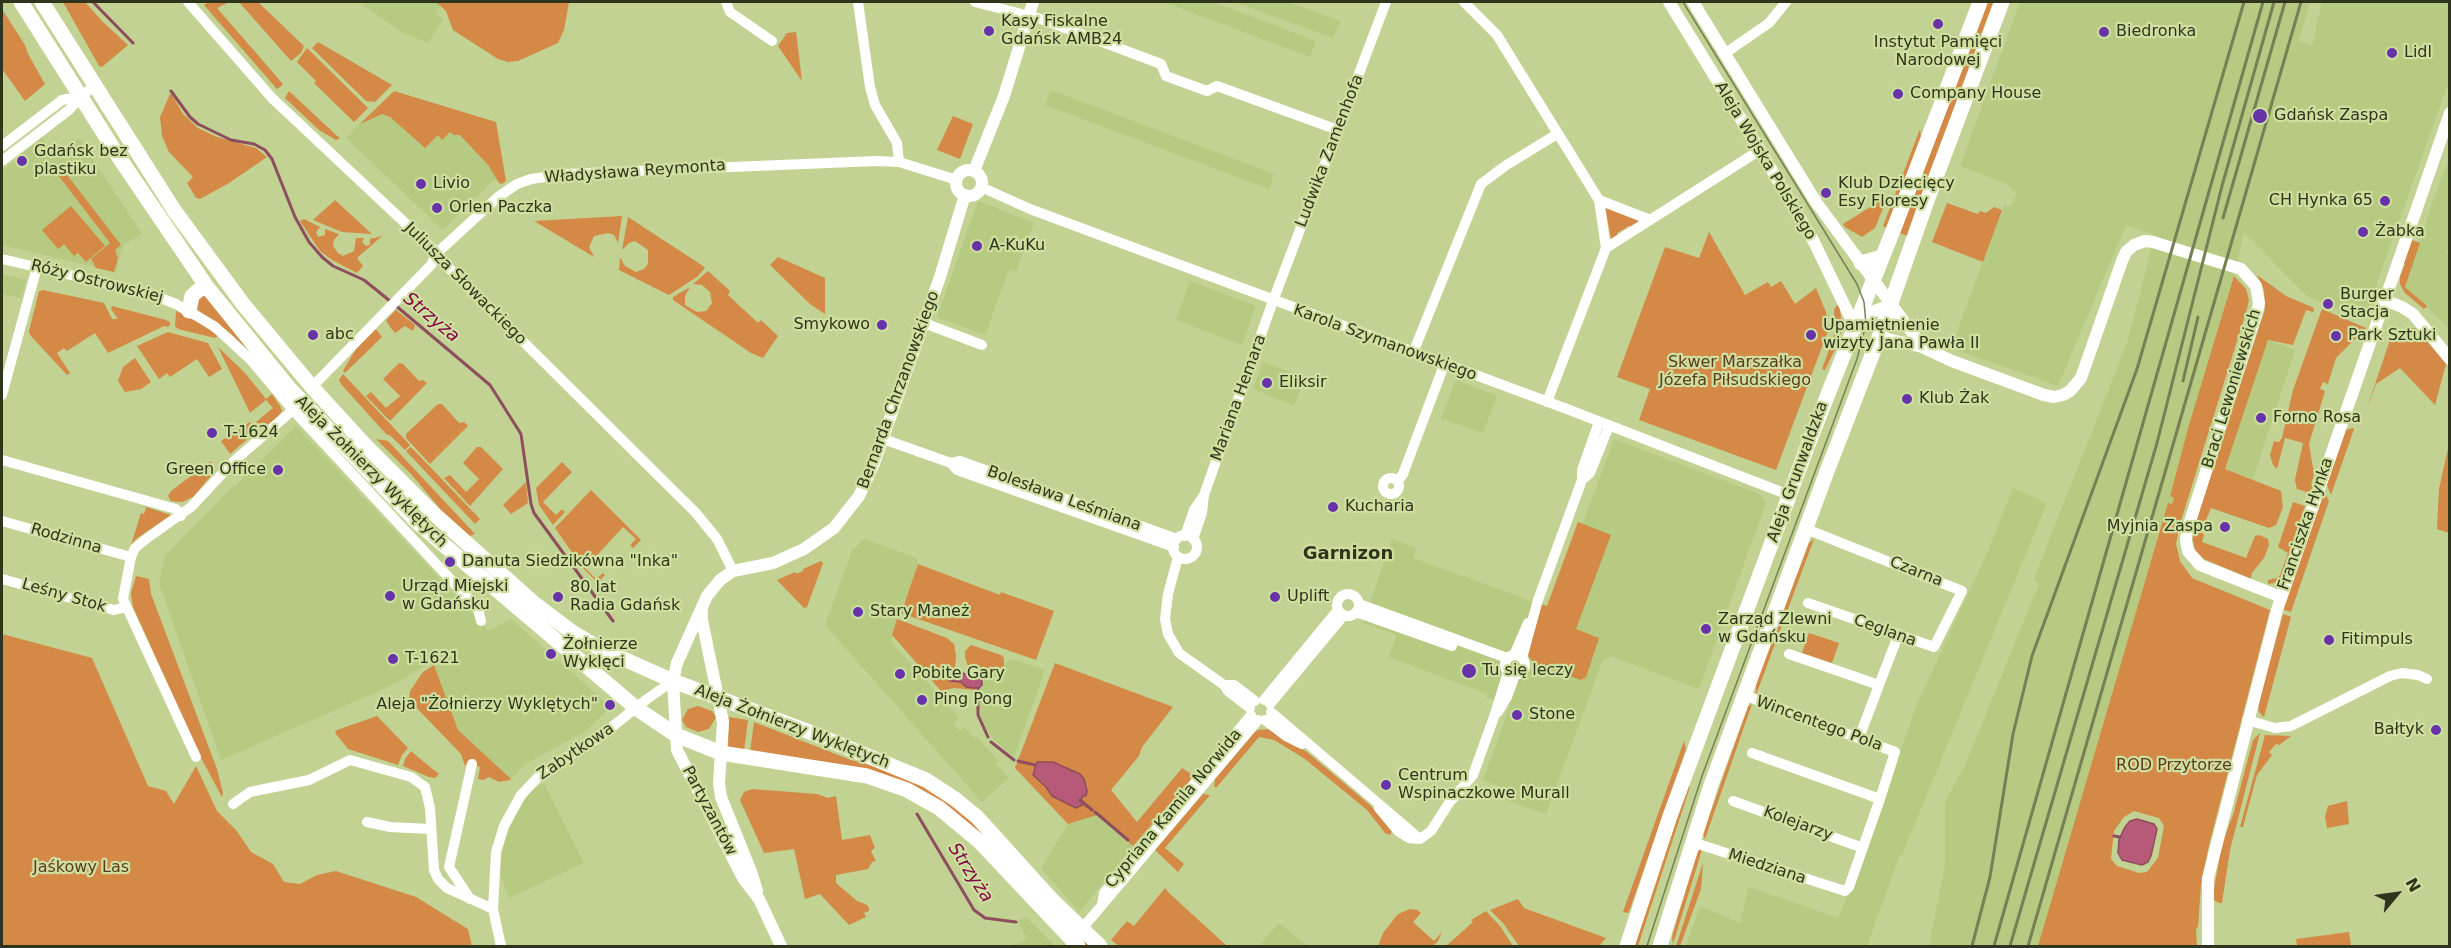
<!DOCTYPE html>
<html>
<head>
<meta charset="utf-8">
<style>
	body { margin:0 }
	#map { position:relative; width:2451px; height:948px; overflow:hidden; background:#c1d292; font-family:"DejaVu Sans",sans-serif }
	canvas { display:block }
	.frame { position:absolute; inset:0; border:3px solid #2f351c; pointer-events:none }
	.north { position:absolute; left:2367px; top:864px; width:60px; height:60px; -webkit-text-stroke:4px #cedf9f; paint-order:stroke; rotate:61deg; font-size:16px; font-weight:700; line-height:24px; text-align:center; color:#2f351c }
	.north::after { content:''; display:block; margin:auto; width:21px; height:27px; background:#2f351c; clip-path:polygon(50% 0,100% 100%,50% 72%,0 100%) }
</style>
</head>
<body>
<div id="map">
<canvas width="2451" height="948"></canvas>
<div class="frame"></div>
<div class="north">N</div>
</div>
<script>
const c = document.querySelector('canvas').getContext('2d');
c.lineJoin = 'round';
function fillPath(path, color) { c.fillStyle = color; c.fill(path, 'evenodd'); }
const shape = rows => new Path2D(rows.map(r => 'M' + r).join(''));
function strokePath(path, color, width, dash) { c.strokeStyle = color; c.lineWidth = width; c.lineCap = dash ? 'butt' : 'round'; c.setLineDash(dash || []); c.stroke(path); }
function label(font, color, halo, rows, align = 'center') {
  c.font = font + ' "DejaVu Sans",sans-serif'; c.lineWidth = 4.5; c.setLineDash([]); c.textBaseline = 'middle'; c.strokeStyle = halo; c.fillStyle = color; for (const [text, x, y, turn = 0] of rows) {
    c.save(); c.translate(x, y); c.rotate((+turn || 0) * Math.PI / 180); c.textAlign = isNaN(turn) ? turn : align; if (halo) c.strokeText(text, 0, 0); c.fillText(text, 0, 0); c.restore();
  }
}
fillPath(shape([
	[359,2,436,2,441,5,436,13,443,20,428,43,403,33],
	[1164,2,1213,2,1316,41,1310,57],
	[1235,2,1287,2,1340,21,1333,38],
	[2020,2,2310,2,2299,41,2312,46,2322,2,2449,2,2449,81,2364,319,2356,318,2308,297,2244,232,2234,276,2170,496,2174,497,2172,504,2168,504,2038,946,1929,946,1945,866,1945,802,1966,763,2039,584,2034,580,2049,540,2127,343,2155,235,2126,225,2058,386,1951,348,2004,205,2011,207,2017,192,2011,189,2007,184,1960,166],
	[1051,90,1274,174,1269,189,1045,105],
	[380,108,425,148,443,130,467,129,498,176,443,230,346,138,372,111],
	[42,138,56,156,79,138,142,234,123,245,116,272,2,245,2,171],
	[2449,159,2450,243,2446,253,2450,254,2449,328,2405,287,2435,195],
	[978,201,1034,223,1016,271,1009,269,985,335,937,317],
	[2,274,26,280,21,298,2,294],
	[1190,281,1256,306,1242,345,1176,320],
	[2268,340,2295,350,2253,479,2225,469],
	[1263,362,1305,377,1294,406,1253,389],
	[1456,380,1497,396,1483,433,1441,418],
	[296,426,489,631,511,619,611,707,587,730,524,765,511,779,458,730,432,662,390,686,221,760,159,583,165,556,233,486,234,487],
	[1614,439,1760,494,1766,503,1699,689,1610,656,1602,662,1546,814,1506,800,1509,790,1483,780,1510,706,1486,697,1487,694,1389,657,1397,635,1363,623,1392,539,1416,548,1413,558,1551,608],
	[2013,488,2047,503,1902,855,1900,854,1867,946,1686,946,1700,906,1740,923,1749,887,1838,918,1869,844,1916,706,1988,551],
	[864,539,917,558,918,564,892,635,892,643,959,718,953,724,960,731,965,728,975,739,977,737,999,761,996,764,1009,778,982,802,825,625,852,551],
	[1012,659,1045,670,1014,757,994,740,987,729,981,718,979,696,986,672,993,671],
	[544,783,584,863,509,898,500,875,504,841,516,813,533,789],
	[1096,815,1133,846,1079,912,1041,868,1068,824],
	[1026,917,1055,946,1012,946,1027,938,1017,920],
	[1279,923,1307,946,1265,946,1261,943]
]), '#b7ca82');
fillPath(shape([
	[63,2,85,2,103,22,128,45,102,67,99,66],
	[208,2,229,2,217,8,283,84,280,87,277,89,204,5],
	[239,2,258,2,304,46,301,53,291,61],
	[436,2,569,2,564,30,558,43,518,61,508,62,498,59,453,30,446,11],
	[1988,2,1993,2,1907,236,1900,233],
	[2,9,25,45,28,54,45,84,25,101,2,69],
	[796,32,799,56,802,81,778,46,787,33],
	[318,42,392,85,375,102,366,101,312,48],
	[307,48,368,108,354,122,314,83,316,81,297,62],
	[289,91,336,135,340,138,336,140,319,130,285,98],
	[394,91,496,122,506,181,502,184,499,183,488,165,460,135,454,135,450,132,442,140,438,135,425,148,390,117,382,114,360,124],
	[170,94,172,95,183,114,198,128,217,137,256,148,267,157,229,183,200,199,196,198,187,183,193,177,169,152,162,136,160,117],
	[953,116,973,124,960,159,937,150],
	[1920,129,1921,137,1886,228,1883,226],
	[61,167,121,245,115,250,118,258,114,272,96,268,91,259,110,243,55,171],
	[1888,196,1875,228,1862,237,1845,227,1843,224],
	[335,200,372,234,342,232,313,220],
	[1947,203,1978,214,1980,211,1986,213,1994,207,2002,210,1983,262,1932,242],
	[71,206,105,246,86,262,78,253,74,256,64,244,58,249,42,230],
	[1605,206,1636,216,1639,222,1632,227,1629,226,1617,233,1618,237,1611,239],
	[622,216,618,243,614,235,608,233,594,236,589,247,594,257,534,221],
	[628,217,703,266,705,268,697,277,669,295,619,270,620,257,625,266,636,272,644,269,648,264,648,250,635,241,629,243,622,250],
	[304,219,320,227,316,232,318,237,325,235,325,229,339,234,334,240,333,246,338,253,343,256,354,251,356,238,364,238,362,242,366,246,370,245,370,239,382,236,357,258,363,266,357,273,332,260,320,251,300,221],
	[1709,232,1745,295,1768,282,1771,287,1781,281,1795,304,1816,288,1826,312,1829,328,1776,470,1639,420,1650,389,1617,377,1665,247,1699,258],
	[2412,240,2420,243,2405,287,2427,306,2424,309,2405,293,2400,284,2400,277,2405,264,2403,263],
	[778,257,825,278,825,314,810,304,770,265],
	[708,271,730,291,728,295,758,323,761,320,778,336,763,358,751,353,673,300,673,297,690,287,685,296,685,305,697,312,706,311,712,303,710,292,702,285,693,284],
	[2257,275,2286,296,2314,308,2313,312,2306,310,2293,345,2268,340,2225,469,2281,491,2283,507,2276,525,2269,528,2211,508,2201,532,2204,535,2202,542,2246,558,2255,536,2259,535,2268,539,2269,545,2264,558,2252,573,2251,579,2204,559,2195,550,2192,537,2193,529,2265,309,2264,290],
	[2234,276,2246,289,2249,300,2247,309,2180,524,2176,544,2180,561,2192,578,2270,610,2209,845,2201,885,2198,927,2196,928,2197,946,2038,946,2168,503,2172,504,2174,498,2170,496,2189,425],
	[2134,811,2159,818,2164,826,2158,858,2147,872,2139,873,2117,866,2111,859,2114,831,2124,817],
	[43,290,104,303,112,319,118,319,111,309,112,306,166,320,171,323,168,327,164,326,108,353,95,333,67,351,64,348,57,353,70,373,67,375,30,335,29,331,39,291],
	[203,296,206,296,247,349,229,332,198,310,196,307,197,299],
	[1839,303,1842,324,1840,339,1825,370,1822,369,1835,333,1834,309],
	[2322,309,2366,328,2336,358,2328,384,2323,382,2320,389,2325,391,2309,444,2314,474,2311,485,2313,486,2311,491,2306,492,2297,489,2295,480,2303,443,2285,438,2277,469,2273,465,2270,455,2274,441,2279,442,2282,438,2293,390],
	[396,310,415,325,413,331,405,326,395,333,390,327,386,320],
	[176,311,196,321,218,336,215,338,178,329,175,326],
	[2416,328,2446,364,2435,405,2400,368,2376,384,2366,411,2392,334,2398,330],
	[376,329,382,337,345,373,343,371,356,349],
	[168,332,208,343,222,369,209,377,197,359,170,377,167,373,159,379,137,346],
	[218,347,245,373,266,399,272,394,280,406,282,411,279,415,265,428,256,422,273,408,266,400,250,413],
	[135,358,151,382,141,389,125,392,118,381,123,367],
	[399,363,403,364,419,381,423,380,427,383,390,421,366,396,371,392,386,408,400,396,383,379],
	[343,374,410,445,405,450,391,436,386,434,341,384,339,380],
	[438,404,442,404,459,423,464,422,468,426,430,464,406,438,406,434],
	[250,422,257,431,230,454,221,441],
	[2353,428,2354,429,2331,495,2326,483,2345,430],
	[376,439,388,441,475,534,470,536,442,511,411,474],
	[2449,444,2449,533,2437,529,2439,489],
	[411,447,480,519,475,524,406,451],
	[477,447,481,447,503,469,470,506,444,478,450,475,466,492,479,479,463,463],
	[211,461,214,472,193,497,182,502,171,501,168,496,171,491],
	[562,462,572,472,543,502,556,515,562,509,565,512,553,525,539,505,536,488],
	[526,482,528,503,511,514,503,505],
	[591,490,641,540,633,548,630,545,636,539,623,527,589,564,584,567,596,579,603,573,605,575,598,583,582,567,555,528],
	[2324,491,2329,501,2291,612,2284,610,2284,606],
	[2293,502,2305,506,2281,577,2274,583,2268,584,2268,580,2277,578,2280,575,2288,553,2278,547],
	[146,507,171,515,136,539,131,545,141,513,144,514],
	[1578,522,1611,535,1576,629,1599,638,1586,677,1581,680,1534,664,1528,655,1541,604,1547,606],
	[1814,539,1756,695,1756,684,1792,588,1809,543],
	[821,561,823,563,807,607,804,608,777,580,795,572,796,574,803,571,803,569],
	[918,564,1000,595,1001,592,1054,611,1036,660,901,613],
	[136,576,149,579,151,594,217,769,223,793,222,797,200,756,133,607,131,593],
	[2283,614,2291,617,2264,717,2259,712,2258,704],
	[897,619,947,638,954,644,956,656,955,668,949,670,961,682,973,688,977,687,976,690,954,688,941,691,892,635],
	[1809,633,1839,643,1832,663,1802,653],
	[2,634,92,658,148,786,166,791,174,804,196,766,217,811,237,831,251,852,273,864,284,882,300,884,317,875,336,871,416,897,468,929,472,946,2,946],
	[971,645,1001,655,1004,658,1004,666,993,672,973,669,967,664,965,657,965,651],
	[1055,663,1173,707,1142,747,1139,756,1111,790,1137,822,1182,768,1194,776,1133,846,1097,815,1068,824,1015,768],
	[434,665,458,730,511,779,510,780,499,782,489,777,483,780,478,779,480,767,468,762,465,766,461,754,409,700,410,691,423,672],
	[1752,704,1705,839,1703,834,1746,712,1748,706],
	[698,706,712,711,716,717,709,729,698,732,686,727,682,720,688,709],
	[377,716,408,748,402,755,398,765,348,749,336,734,335,731,340,729],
	[729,717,748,720,744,751,728,747],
	[754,722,851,760,881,768,934,790,973,822,1091,946,1087,946,1073,934,933,797,750,752],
	[1268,729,1307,752,1370,805,1392,831,1390,835,1385,833,1367,810,1305,759,1274,740,1259,737,1216,788,1214,786,1215,779,1254,733,1258,730],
	[2260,733,2230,850,2222,903,2219,903,2214,900,2213,895,2222,843,2233,815,2253,740],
	[2265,735,2291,736,2279,745,2276,744,2269,752,2272,755,2257,775,2243,827,2240,827],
	[1684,741,1686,749,1630,909,1628,913,1623,912],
	[411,751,419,758,439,774,435,778,429,777,403,766,405,759],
	[1688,786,1690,787,1638,946,1634,946],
	[752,789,817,794,828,798,836,796,842,840,870,835,875,848,871,851,876,861,872,862,868,869,836,875,836,883,857,901,867,905,869,908,869,911,864,913,866,917,849,925,820,894,805,899,794,849,764,853,740,800,744,792],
	[1203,794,1210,795,1165,848,1184,864,1178,872,1155,850],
	[2347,801,2349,824,2327,828,2325,817,2328,806],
	[1702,849,1698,863,1673,944,1672,937,1679,913,1698,851],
	[1703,863,1701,889,1680,946,1676,946],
	[1165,888,1169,893,1227,946,1119,946,1111,940,1127,921,1134,926],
	[1518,899,1524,908,1606,938,1599,946,1519,946,1503,923,1490,910],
	[1410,909,1417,910,1421,913,1413,922,1434,941,1442,932,1438,941,1433,946,1378,946,1383,933,1398,914],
	[1486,911,1500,926,1513,946,1446,946,1473,922,1471,920],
	[2349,932,2351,946,2297,946,2296,939]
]), '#d48946');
const water = shape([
	[953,668,965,674,979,674,982,678,982,685,979,688,973,688,966,687,961,682,950,681,946,675,953,668],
	[1037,762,1053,762,1080,774,1084,779,1087,791,1086,796,1084,795,1080,801,1084,804,1076,808,1052,796,1046,787,1033,775,1037,762],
	[2137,819,2154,824,2157,829,2151,856,2148,862,2142,865,2122,860,2118,853,2119,839,2125,827,2130,821,2137,819]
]);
fillPath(water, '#b75979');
strokePath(water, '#8e4e5d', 1.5);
strokePath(shape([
	[93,2,133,43],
	[171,91,190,117,198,124,231,140,254,144,265,150,272,159,295,217,309,242,322,257,333,266,364,280,390,301],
	[395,305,490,385,521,434,531,504,534,513,613,621],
	[978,688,978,715,988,737],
	[991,742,1014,760],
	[1018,761,1035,765],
	[1080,800,1092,810],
	[1095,812,1128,840],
	[917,814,974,910,985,918,1016,922],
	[2114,836,2120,837]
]), '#8e4e5d', 3);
strokePath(shape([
	[188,2,272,98,437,253,450,269,696,513,717,539,733,571],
	[726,2,730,12,772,41],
	[858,2,870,87,875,105,897,143,899,162],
	[975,2,1041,19,1161,64,1166,76,1207,91,1217,86,1338,130],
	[1464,2,1497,35,1599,200,1606,248,1547,402],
	[1724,54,1769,23,1786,2],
	[2,146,62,100,81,96],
	[2,161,69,110,81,96,95,86],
	[981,187,1030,209,1567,409,1789,495],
	[1599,200,1648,219],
	[1606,248,1760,150],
	[2,259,148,293,176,304,214,326,250,359,293,410,478,609,481,621],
	[924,323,982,345],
	[1413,353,1481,184,1505,166,1557,134],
	[312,387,431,265,437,253,498,197,517,184,531,179,567,174,610,172,877,161,899,162,957,180],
	[2,395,37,267],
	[883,439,951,463,960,461,1177,539],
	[2,460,176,509,181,516],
	[951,463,957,470,1174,547],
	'1383 486a8 8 0 1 1 16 0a8 8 0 1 1-16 0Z',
	[1582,480,1590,473,1609,426],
	[1398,481,1403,474,1444,365],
	[2,521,131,557],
	[1806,529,1962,591,1934,647,1808,603],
	'1173 547a12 12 0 1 1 24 0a12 12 0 1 1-24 0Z',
	[1185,536,1194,510,1202,498],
	[1193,539,1202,513,1204,495,1273,301,1386,2],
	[1178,557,1168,594,1165,619,1168,634,1179,653,1224,685,1228,691,1250,708],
	[2,579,114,610,126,607],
	'1337 605a11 11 0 1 1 22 0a11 11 0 1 1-22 0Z',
	[1359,604,1507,658],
	[1356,612,1452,646],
	[1789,654,1879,685,1859,738],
	'1505 665a10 10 0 1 1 20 0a10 10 0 1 1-20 0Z',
	[1514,655,1528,623],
	[1522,658,1538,600,1582,480,1582,470,1599,422],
	[1224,685,1234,685,1255,701],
	[1879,685,1898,636],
	[1264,700,1338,610],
	[1270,704,1344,615],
	[1271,712,1420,839],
	[1498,712,1507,697,1515,675],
	[1265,720,1286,736,1302,744],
	[2247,720,2275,728,2291,726,2390,676,2402,673,2418,675,2427,679],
	[1752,753,1880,799],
	[196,757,123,599,131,557,135,548,146,539,191,507,234,461,293,410],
	[1733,801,1863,848],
	[233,804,250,792,309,780,350,760,411,777,425,787,430,808,434,870,438,879,447,888,493,909],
	[1379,808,1398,831,1409,838,1419,839],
	[367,822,390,827,430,829],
	[1420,839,1431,831,1449,803,1473,775,1494,717,1508,672],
	[1692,842,1845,891,1849,887,1880,799,1895,752,1744,695],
	[470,899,449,867,472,764],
	[1102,905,1104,893,1251,715],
	[1081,930,1258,720],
	[501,946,493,909,496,852,504,826,521,795,543,772,598,738,647,699,673,681]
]), '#fff', 10);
strokePath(shape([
	[1669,2,1760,150,1814,242,1854,325,1866,314,1891,305],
	[1693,2,1816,202,1922,346],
	'956 183a13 13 0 1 1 26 0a13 13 0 1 1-26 0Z',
	[974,171,1004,96,1033,2],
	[2384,300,2402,307,2413,314,2450,359],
	[1879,337,1922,347,1952,361,2044,395,2054,397,2063,395,2070,391,2081,378,2122,261,2126,252,2134,245,2145,241,2153,242,2241,269,2256,286,2259,303,2257,312,2187,531,2186,541,2188,551,2200,565,2281,597],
	[702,612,702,620,723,722,719,783,721,797,752,874,757,891],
	[781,946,759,899,743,878,677,750,673,681,677,663,707,596,720,580,733,571,773,563,804,549,834,528,859,496,873,466,940,277,965,195],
	[2208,946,2208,878,2277,610,2450,113]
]), '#fff', 12);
strokePath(shape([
	[21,2,120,159,207,287,289,388,418,523,636,708,676,735,721,753,867,776,907,790,939,808,980,842,1078,946],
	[42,2,174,210,243,304,312,387,365,445,433,513,535,604,572,632,597,647,673,681,807,731,926,780,955,799,977,817,1053,901,1100,946],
	[1861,263,1882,257],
	[189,311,192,296,201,288,207,287],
	[1627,946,1670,816,1811,437,1896,223,1980,2],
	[1660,946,1711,785,1826,474,1879,337,1928,198,2002,2]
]), '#fff', 15);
strokePath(shape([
	[1647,946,1702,776,1857,359,1866,324,1864,302,1857,284,1683,2]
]), '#758155', 1.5);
strokePath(shape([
	[2223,218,2285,2],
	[2183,381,2198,317],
	[1972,946,1990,877,2013,734,2032,656,2137,369,2244,2],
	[1994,946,2263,2],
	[2010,946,2157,443,2222,186,2274,2],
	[2028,946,2301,2]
]), '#758155', 3);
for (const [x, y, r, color] of [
	[1938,24,6,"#6832a9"],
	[989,31,6,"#6832a9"],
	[2104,32,6,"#6832a9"],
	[2392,53,6,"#6832a9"],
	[1898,94,6,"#6832a9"],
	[2260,116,8,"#6832a9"],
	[22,161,6,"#6832a9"],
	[421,184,6,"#6832a9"],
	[1826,193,6,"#6832a9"],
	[2385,201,6,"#6832a9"],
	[437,208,6,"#6832a9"],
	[2363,232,6,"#6832a9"],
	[977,246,6,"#6832a9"],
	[2328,304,6,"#6832a9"],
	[882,325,6,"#6832a9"],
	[313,335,6,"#6832a9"],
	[1811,335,6,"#6832a9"],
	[2336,336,6,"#6832a9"],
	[1267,383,6,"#6832a9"],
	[1907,399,6,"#6832a9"],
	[2261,418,6,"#6832a9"],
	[212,433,6,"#6832a9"],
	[278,470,6,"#6832a9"],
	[1333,507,6,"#6832a9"],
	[2225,527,6,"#6832a9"],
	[450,562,6,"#6832a9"],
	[390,596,6,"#6832a9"],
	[558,597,6,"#6832a9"],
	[1275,597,6,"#6832a9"],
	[858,612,6,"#6832a9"],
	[1706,629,6,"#6832a9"],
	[2329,640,6,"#6832a9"],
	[551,654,6,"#6832a9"],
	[393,659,6,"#6832a9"],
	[1469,671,8,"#6832a9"],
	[900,674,6,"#6832a9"],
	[922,700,6,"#6832a9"],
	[610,705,6,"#6832a9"],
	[1517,715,6,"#6832a9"],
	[2436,730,6,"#6832a9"],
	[1386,785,6,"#6832a9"]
]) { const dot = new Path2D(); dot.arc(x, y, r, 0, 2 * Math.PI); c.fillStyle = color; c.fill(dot); strokePath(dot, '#cedf9f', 2); }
label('16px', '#2f351c', '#cedf9f', [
	["Kasy Fiskalne",1001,22],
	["Gdańsk AMB24",1001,40],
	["Biedronka",2116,32],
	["Instytut Pamięci",1938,43,"center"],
	["Narodowej",1938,61,"center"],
	["Lidl",2404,53],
	["Company House",1910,94],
	["Gdańsk Zaspa",2274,116],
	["Gdańsk bez",34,152],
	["plastiku",34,170],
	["Livio",433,184],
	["Klub Dziecięcy",1838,184],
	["Esy Floresy",1838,202],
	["CH Hynka 65",2373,201,"right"],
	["Orlen Paczka",449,208],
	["Żabka",2375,232],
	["A-KuKu",989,246],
	["Burger",2340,295],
	["Stacja",2340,313],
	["Smykowo",870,325,"right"],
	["Upamiętnienie",1823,326],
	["wizyty Jana Pawła II",1823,344],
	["abc",325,335],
	["Park Sztuki",2348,336],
	["Eliksir",1279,383],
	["Klub Żak",1919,399],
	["Forno Rosa",2273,418],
	["T-1624",224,433],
	["Green Office",266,470,"right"],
	["Kucharia",1345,507],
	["Myjnia Zaspa",2213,527,"right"],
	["Danuta Siedzikówna \"Inka\"",462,562],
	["Urząd Miejski",402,587],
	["w Gdańsku",402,605],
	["80 lat",570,588],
	["Radia Gdańsk",570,606],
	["Uplift",1287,597],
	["Stary Maneż",870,612],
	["Zarząd Zlewni",1718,620],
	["w Gdańsku",1718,638],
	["Fitimpuls",2341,640],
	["Żołnierze",563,645],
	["Wyklęci",563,663],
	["T-1621",405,659],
	["Tu się leczy",1482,671],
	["Pobite Gary",912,674],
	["Ping Pong",934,700],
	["Aleja \"Żołnierzy Wyklętych\"",598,705,"right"],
	["Stone",1529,715],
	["Bałtyk",2424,730,"right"],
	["Centrum",1398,776],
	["Wspinaczkowe Murall",1398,794]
], 'left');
label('16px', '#2f351c', '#cedf9f', [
	["Ludwika Zamenhofa",1330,151,-69],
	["Aleja Wojska Polskiego",1765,161,59],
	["Władysława Reymonta",635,172,-4],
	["Róży Ostrowskiej",97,282,14],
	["Juliusza Słowackiego",465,284,45],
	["Karola Szymanowskiego",1385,343,20],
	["Braci Lewoniewskich",2232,389,-73],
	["Bernarda Chrzanowskiego",899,390,-70],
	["Mariana Hemara",1239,398,-70],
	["Aleja Żołnierzy Wyklętych",371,472,45],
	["Aleja Grunwaldzka",1798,472,-70],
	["Bolesława Leśmiana",1064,499,20],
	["Franciszka Hynka",2306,524,-71],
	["Rodzinna",66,539,16],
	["Czarna",1916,572,22],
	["Leśny Stok",64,596,16],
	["Ceglana",1885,631,20],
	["Wincentego Pola",1819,724,20],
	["Aleja Żołnierzy Wyklętych",792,727,21],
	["Zabytkowa",576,752,-34],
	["Cypriana Kamila Norwida",1174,809,-50],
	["Partyzantów",709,811,62],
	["Kolejarzy",1798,824,20],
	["Miedziana",1767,867,18]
]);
label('16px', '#5c3b1f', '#cedf9f', [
	["Skwer Marszałka",1735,363],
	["Józefa Piłsudskiego",1735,381],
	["ROD Przytorze",2174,766],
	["Jaśkowy Las",81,868]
]);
label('italic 18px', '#840844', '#cedf9f', [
	["Strzyża",431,318,40],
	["Strzyża",970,873,57]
]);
label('bold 18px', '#2f351c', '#cedf9f', [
	["Garnizon",1348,554]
]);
</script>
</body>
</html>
